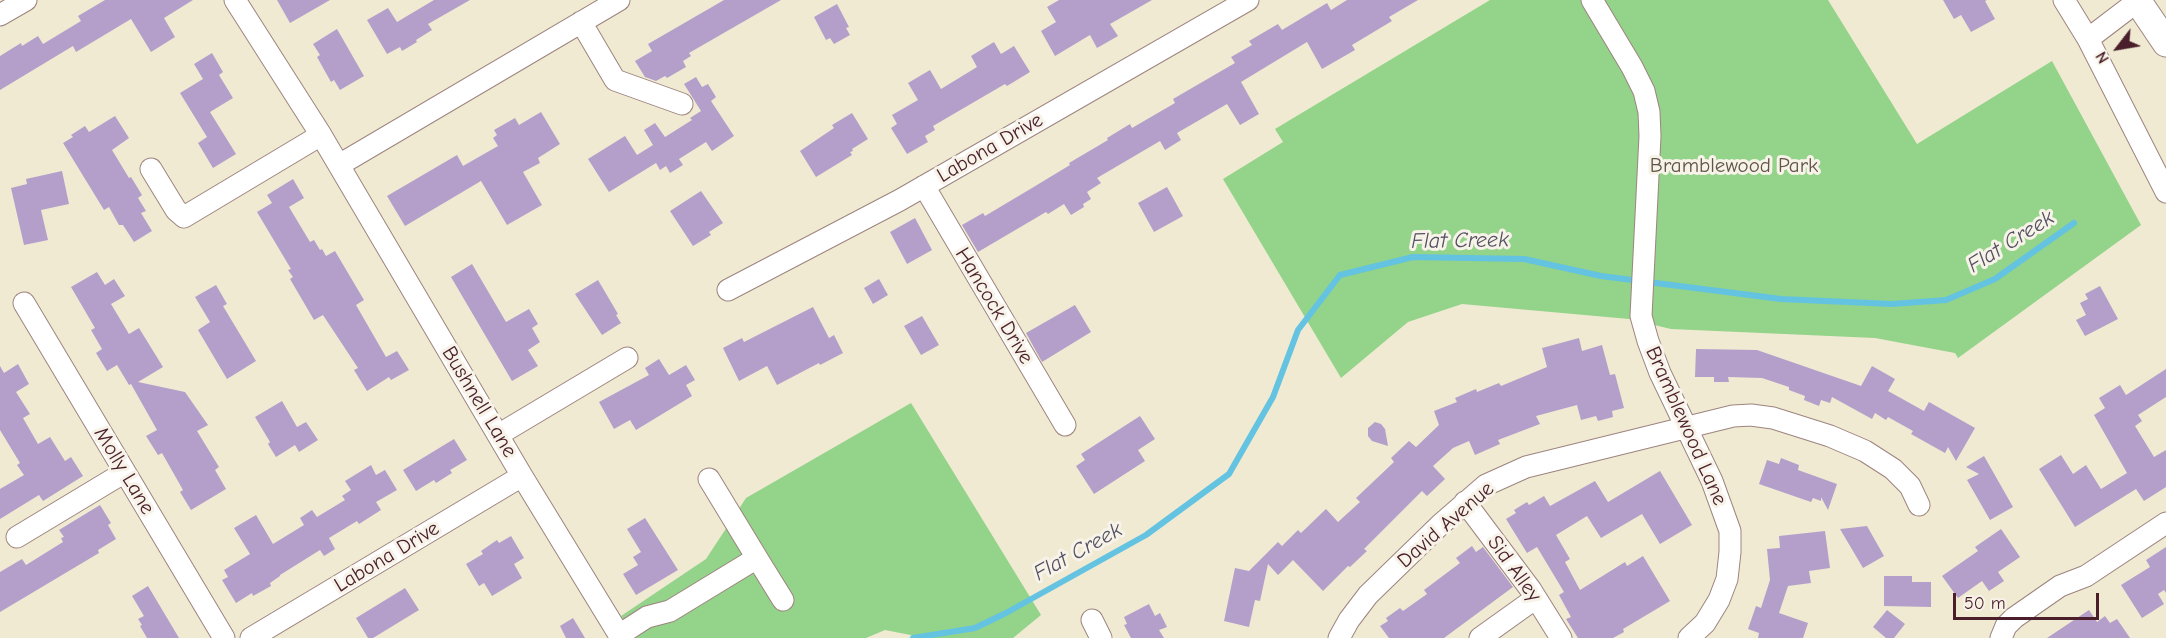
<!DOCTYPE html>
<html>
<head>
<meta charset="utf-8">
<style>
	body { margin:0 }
	#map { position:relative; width:2166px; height:638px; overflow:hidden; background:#f0ead3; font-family:"Comic Neue",sans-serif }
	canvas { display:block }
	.north { position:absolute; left:2088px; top:18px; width:60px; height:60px; -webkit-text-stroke:4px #f7f3e8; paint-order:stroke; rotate:239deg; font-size:16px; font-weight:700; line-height:24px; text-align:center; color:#4a1f2b }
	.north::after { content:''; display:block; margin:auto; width:21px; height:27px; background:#4a1f2b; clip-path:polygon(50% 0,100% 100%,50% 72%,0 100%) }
	.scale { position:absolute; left:1953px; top:593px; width:146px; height:27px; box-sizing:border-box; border:3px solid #4a1f2b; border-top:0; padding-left:8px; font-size:18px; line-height:21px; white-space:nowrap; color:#4a1f2b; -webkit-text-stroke:4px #f7f3e8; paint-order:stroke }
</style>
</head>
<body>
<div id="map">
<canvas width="2166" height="638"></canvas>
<div class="north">N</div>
<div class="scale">50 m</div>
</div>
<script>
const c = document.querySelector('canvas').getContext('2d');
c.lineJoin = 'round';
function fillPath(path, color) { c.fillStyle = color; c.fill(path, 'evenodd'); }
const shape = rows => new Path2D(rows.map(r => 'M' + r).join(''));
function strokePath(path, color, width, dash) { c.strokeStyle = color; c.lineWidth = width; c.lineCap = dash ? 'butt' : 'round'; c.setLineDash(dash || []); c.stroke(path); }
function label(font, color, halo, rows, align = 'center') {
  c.font = font + ' "Comic Neue",sans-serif'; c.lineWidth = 6; c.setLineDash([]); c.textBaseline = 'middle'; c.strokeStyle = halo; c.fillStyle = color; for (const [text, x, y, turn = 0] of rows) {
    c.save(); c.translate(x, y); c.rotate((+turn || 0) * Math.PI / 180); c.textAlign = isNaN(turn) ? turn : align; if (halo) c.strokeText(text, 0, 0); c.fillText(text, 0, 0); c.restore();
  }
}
fillPath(shape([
	[1490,0,1828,0,1917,144,2052,61,2141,225,1958,358,1955,353,1875,338,1671,329,1629,319,1462,304,1408,322,1341,378,1223,179,1283,142,1275,129],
	[911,403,1041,615,1013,638,926,638,885,630,866,638,635,638,621,616,706,559,746,498]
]), '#93d38a');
strokePath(shape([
	[913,638,975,628,1006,613,1146,535,1229,474,1273,397,1298,330,1340,275,1413,257,1524,259,1601,276,1781,299,1892,304,1946,300,1995,279,2074,223]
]), '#63c3e1', 6);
fillPath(shape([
	[105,0,193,0,164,18,175,37,151,52,131,19,76,52,73,46,0,90,0,56,21,43,22,46,38,36,43,44,81,21,78,16],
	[277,0,330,0,290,23],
	[434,0,470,0,428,24,432,30,416,40,417,42,402,51,400,47,387,54,367,20,388,8,397,22],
	[724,0,781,0,689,53,691,56,683,61,686,67,667,78,665,76,656,81,645,77,635,61,652,51,648,44],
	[1059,0,1152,0,1110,24,1118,36,1097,48,1090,35,1055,56,1041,31,1056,22,1047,7],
	[1347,0,1418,0,1389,17,1392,21,1352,45,1355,50,1322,69,1307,42,1241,82,1259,114,1240,125,1227,104,1177,133,1181,140,1165,150,1160,141,1097,178,1101,183,1087,192,1091,199,1083,204,1084,207,1071,215,1064,204,1048,214,1046,212,978,252,962,225,983,213,985,216,1032,188,1070,165,1069,163,1108,140,1107,138,1130,124,1132,128,1175,103,1173,99,1235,63,1231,57,1252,45,1249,41,1278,24,1282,30,1327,3,1331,10],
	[1943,0,1987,0,1985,1,1995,19,1971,32,1961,15,1954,19],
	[837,4,849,27,846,28,850,35,834,44,830,38,826,40,814,17],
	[337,29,364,76,340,90,334,80,331,82,317,57,320,55,313,44],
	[994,42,1001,54,1014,46,1030,72,1007,86,1005,84,933,126,935,130,925,136,928,142,907,154,891,128,897,124,892,115,918,100,908,83,930,70,941,89,977,67,971,56],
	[212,53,223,72,219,75,233,98,210,112,236,154,213,168,198,143,207,137,180,93,203,79,194,64],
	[696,77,702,87,708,84,716,97,711,101,734,136,712,151,706,142,679,159,683,165,670,173,666,166,660,170,656,163,609,192,588,159,625,136,637,155,653,145,644,130,655,123,665,137,692,120,690,118,701,111,684,84],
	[541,112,560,144,538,158,540,163,523,172,542,205,507,225,481,181,405,226,387,196,457,155,463,166,498,146,493,138,497,135,494,130,515,118,519,125],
	[852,113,868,139,852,149,853,151,850,152,852,155,816,177,800,151,834,128,832,125],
	[115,116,129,138,112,150,129,178,131,177,142,195,138,198,146,211,141,213,152,231,134,242,123,225,119,225,109,207,104,210,63,143,73,137,71,135,85,126,89,132],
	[62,171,69,204,41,210,48,240,24,245,11,188,27,184,26,179],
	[293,179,304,198,289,207,310,242,314,240,320,250,322,249,326,256,335,251,364,300,356,305,386,357,397,351,409,370,391,380,389,377,367,391,354,370,358,368,323,315,314,320,290,279,293,277,288,270,291,269,257,212,272,203,267,195],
	[1167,187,1183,216,1154,232,1138,203],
	[701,191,723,223,709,232,711,235,693,246,670,211],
	[915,218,932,250,907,264,890,232],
	[472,264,506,322,529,309,538,324,532,328,540,342,528,350,538,366,512,381,451,277],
	[97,272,105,285,114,279,125,296,111,304,129,334,139,328,163,367,138,382,185,392,208,425,197,431,219,467,215,470,226,489,191,510,180,492,183,490,162,453,158,455,146,436,157,430,131,384,129,385,117,365,107,371,96,353,102,349,91,330,95,328,71,287],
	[879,279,888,295,873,304,864,288],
	[598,280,618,314,616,315,621,323,602,335,575,294],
	[216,285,227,304,223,306,256,361,227,379,198,330,210,322,195,297],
	[2100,286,2118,319,2085,336,2076,320,2086,315,2080,303,2088,299,2085,294],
	[1075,305,1091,332,1042,362,1026,333],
	[813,307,829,338,834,335,843,353,820,365,819,363,777,385,767,366,739,381,723,348,742,338,744,342],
	[922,316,939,345,921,355,904,326],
	[1579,338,1582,351,1602,345,1610,375,1615,374,1624,408,1612,411,1613,417,1598,421,1596,416,1581,420,1577,405,1536,416,1540,424,1498,440,1500,444,1475,455,1469,441,1453,448,1433,466,1445,479,1427,496,1422,491,1364,549,1367,551,1350,567,1348,566,1323,591,1293,560,1278,575,1268,564,1260,601,1255,600,1249,627,1224,621,1235,568,1249,571,1278,542,1282,546,1298,530,1301,533,1326,509,1338,522,1360,502,1356,498,1394,462,1391,458,1409,441,1416,447,1439,425,1434,411,1457,402,1455,398,1476,389,1477,392,1499,383,1501,386,1547,367,1542,348],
	[1696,349,1757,350,1861,386,1872,366,1895,379,1888,391,1924,411,1929,402,1975,428,1956,461,1948,447,1945,453,1911,434,1913,431,1888,417,1886,420,1875,413,1872,419,1832,397,1830,403,1821,400,1819,406,1804,400,1805,396,1789,390,1789,387,1762,378,1728,377,1729,382,1714,382,1714,377,1695,377],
	[659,359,669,375,686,365,695,380,686,385,692,396,636,430,630,420,614,429,599,402,649,375,645,368],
	[18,364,29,384,16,392,30,414,23,418,38,444,50,437,65,461,71,457,83,476,43,501,39,495,0,519,0,489,24,475,17,465,20,463,0,430,0,366,4,373],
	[2166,369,2166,397,2138,415,2142,421,2135,426,2154,457,2166,450,2166,487,2144,501,2136,489,2075,527,2039,469,2061,455,2073,474,2086,465,2101,489,2127,473,2094,415,2105,408,2099,398,2120,385,2126,395],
	[282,401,297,427,306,422,318,440,299,452,295,445,276,457,268,444,270,442,255,417],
	[1140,416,1155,439,1138,450,1145,461,1094,494,1076,466,1085,460,1081,454],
	[1375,422,1381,424,1385,429,1388,446,1372,441,1368,436,1368,428],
	[454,439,467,460,450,470,452,473,436,483,434,480,416,491,403,470],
	[1984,456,2013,507,1990,520,1967,480,1979,474,1966,467],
	[1781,458,1799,465,1798,470,1837,484,1828,510,1821,497,1821,501,1813,498,1811,502,1759,484,1767,460,1779,464],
	[371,465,376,475,385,470,397,490,376,502,381,510,359,524,357,521,329,538,335,549,324,556,320,550,280,575,280,576,270,583,271,586,253,596,252,593,236,603,222,580,228,577,224,570,250,554,234,528,256,515,273,544,304,525,300,518,312,510,317,517,345,500,342,496,351,490,345,481],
	[1660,471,1692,525,1660,544,1642,514,1601,538,1587,516,1556,535,1570,559,1565,562,1580,590,1625,562,1627,566,1643,556,1670,601,1623,629,1624,632,1613,638,1578,638,1566,619,1571,617,1559,595,1564,592,1537,547,1527,553,1506,519,1516,513,1514,510,1527,502,1529,505,1544,496,1550,506,1595,481,1608,502],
	[100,505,111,523,108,525,116,539,98,550,99,553,0,612,0,572,22,559,26,565,63,542,61,538,64,537,59,530],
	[645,518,678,570,636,595,623,574,638,565,633,557,641,552,627,529],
	[1867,526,1884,556,1863,568,1840,529],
	[2001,529,2020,557,1998,572,2004,581,1989,591,1982,581,1958,598,1942,576,1978,551,1975,547],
	[1825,531,1830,568,1809,571,1811,583,1788,586,1779,613,1808,623,1803,638,1758,638,1759,633,1748,629,1756,606,1761,608,1770,580,1767,549,1780,548,1779,536],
	[511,536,524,558,514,564,522,578,492,596,484,583,479,586,466,564,483,554,481,551,497,540,499,543],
	[1472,546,1476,552,1483,547,1513,587,1444,638,1389,638,1380,626,1388,621,1386,618,1400,608,1403,611,1427,594,1424,590,1460,563,1456,558],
	[2166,547,2166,593,2164,590,2158,594,2164,604,2142,618,2121,585,2150,567,2146,560],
	[1884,576,1912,576,1912,582,1931,582,1931,607,1884,606],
	[148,586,179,638,147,638,140,626,142,625,138,619,144,616,132,596],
	[405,588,419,610,373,638,368,638,356,618],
	[1149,604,1155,616,1160,613,1167,627,1159,630,1164,638,1131,638,1124,625,1127,624,1124,617],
	[1887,610,1905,624,1894,638,1886,638,1873,627],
	[2089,610,2097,622,2105,616,2110,623,2117,619,2130,638,2047,638],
	[573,618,585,638,566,638,560,626]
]), '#b49fca');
const minor = shape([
	[235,0,321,135,522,476,621,638],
	[1592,0,1632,67,1644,91,1649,112,1650,136,1641,316,1648,341,1660,373,1712,481,1730,531,1730,552,1727,579,1719,600,1705,623,1689,638],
	[2064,0,2088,39],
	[2138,1,2088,39,2166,192],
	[0,15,26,0],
	[581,22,615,80,682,104],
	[339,165,619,0],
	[151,169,176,210,184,217,321,135],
	[924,186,1065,425],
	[728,290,900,200,1248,0],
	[24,303,224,638],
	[498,435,627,358],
	[1465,502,1531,590,1561,638],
	[17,537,125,472],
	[757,558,783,600],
	[1092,620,1101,638],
	[619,635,647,617,670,611,757,558,709,479],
	[251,638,522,476],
	[1339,638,1349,620,1368,595,1440,525,1486,485,1526,467,1733,416,1751,415,1773,418,1830,436,1865,451,1893,469,1910,486,1919,505],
	[1480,638,1536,598],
	[2001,638,2006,626,2014,618,2060,586,2086,576,2166,523]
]);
const major = shape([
	[2137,0,2166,43]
]);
strokePath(minor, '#9d847f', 23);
strokePath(major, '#9d847f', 29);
strokePath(minor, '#fff', 21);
strokePath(major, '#fff', 27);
label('21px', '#4a1f2b', '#f7f3e8', [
	["Labona Drive",990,148,-30],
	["Hancock Drive",994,306,59],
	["Bushnell Lane",479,402,59],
	["Bramblewood Lane",1686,426,66],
	["Molly Lane",124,471,59],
	["David Avenue",1446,525,-41],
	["Labona Drive",387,557,-31],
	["Sid Alley",1514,569,54]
]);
label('21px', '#605548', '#f7f3e8', [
	["Bramblewood Park",1734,166]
]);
label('italic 22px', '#525062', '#f7f3e8', [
	["Flat Creek",1460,241,-1],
	["Flat Creek",2011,242,-32],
	["Flat Creek",1078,552,-29]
]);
</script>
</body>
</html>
